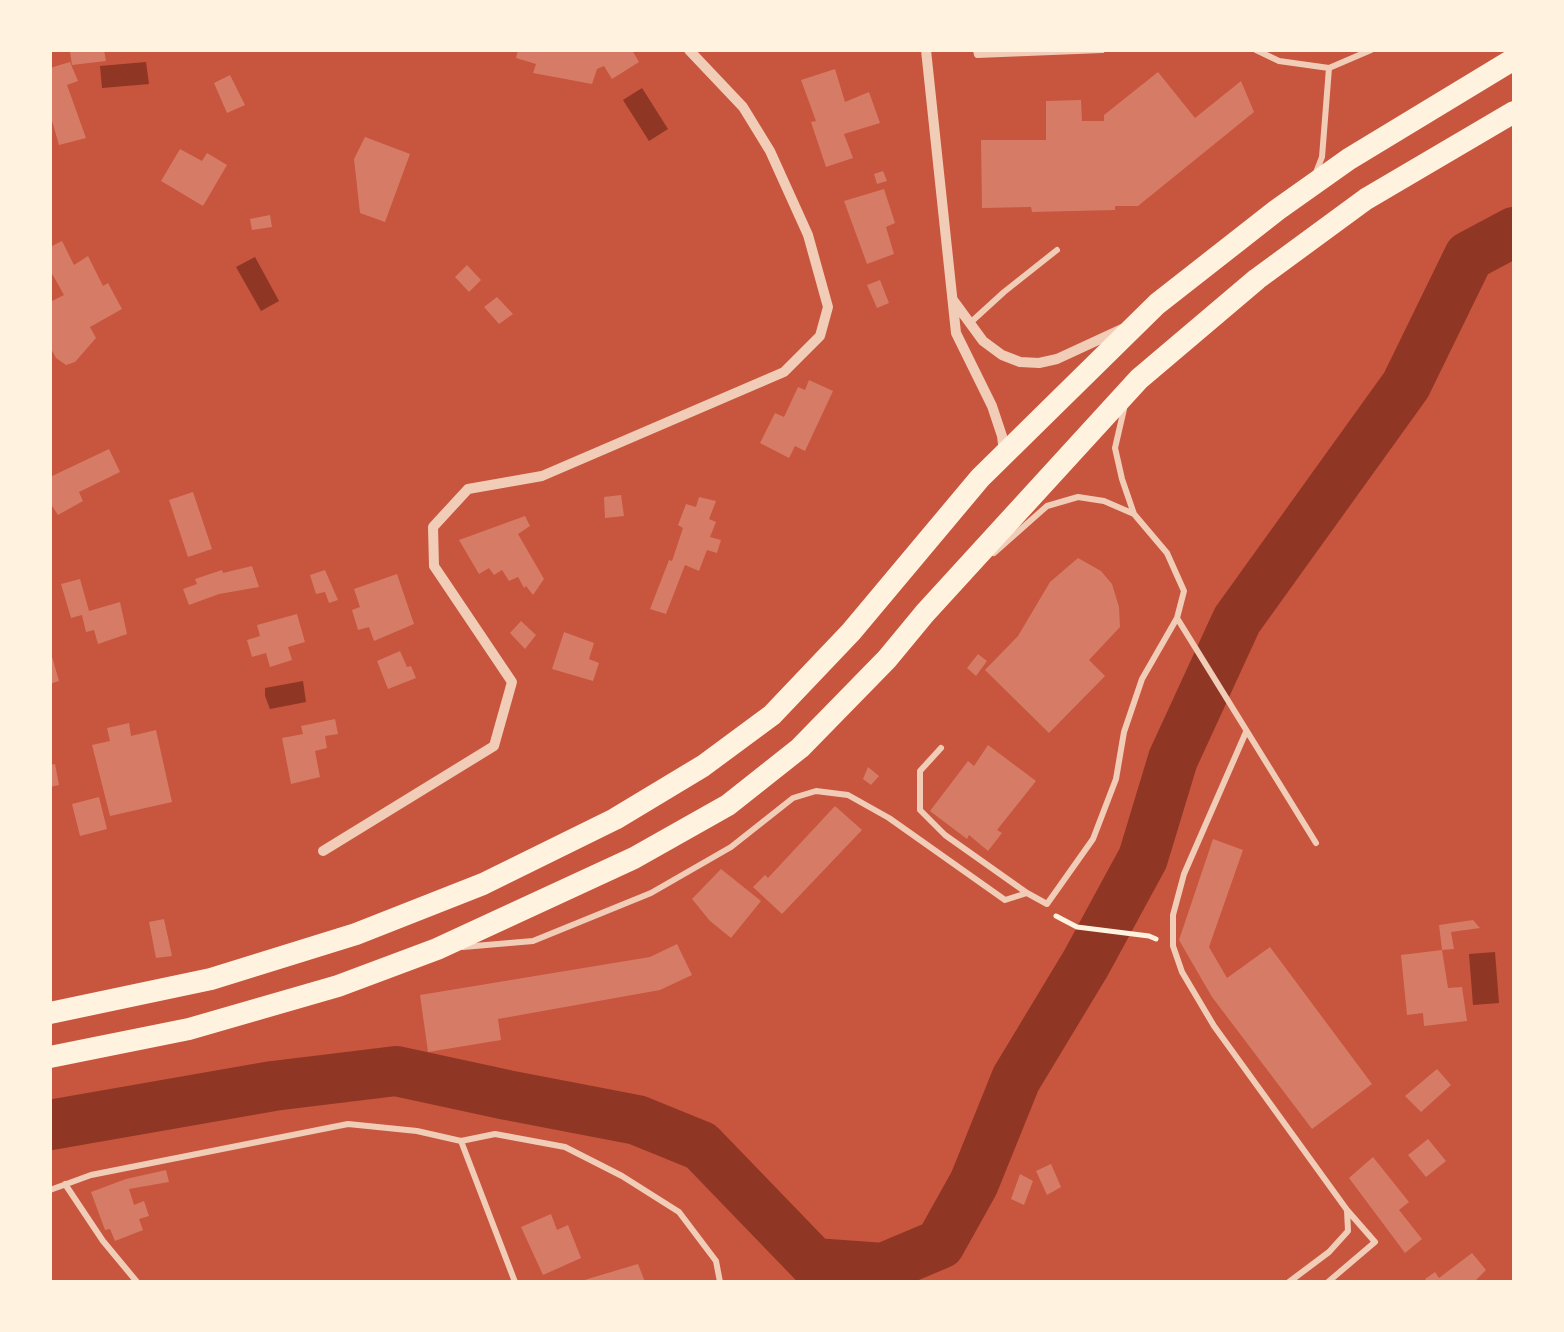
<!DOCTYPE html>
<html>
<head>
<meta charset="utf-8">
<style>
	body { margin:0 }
	#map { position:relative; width:1564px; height:1332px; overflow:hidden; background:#c8553d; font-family:"IBM Plex Serif",serif }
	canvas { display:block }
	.frame { position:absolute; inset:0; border:52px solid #fff3e0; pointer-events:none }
</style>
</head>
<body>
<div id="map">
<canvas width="1564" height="1332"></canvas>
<div class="frame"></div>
</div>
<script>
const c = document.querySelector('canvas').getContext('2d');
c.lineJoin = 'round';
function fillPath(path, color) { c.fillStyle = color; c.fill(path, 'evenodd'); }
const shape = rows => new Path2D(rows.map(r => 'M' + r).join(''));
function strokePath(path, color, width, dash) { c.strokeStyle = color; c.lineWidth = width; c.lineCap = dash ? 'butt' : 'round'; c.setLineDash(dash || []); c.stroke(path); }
fillPath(shape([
	[146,62,149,84,102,88,100,66],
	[642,88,668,129,649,141,623,100],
	[255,257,279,301,261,311,236,267],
	[303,681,306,702,270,709,265,696,265,688],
	[1495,952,1499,1003,1473,1005,1469,954]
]), '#8f3625');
strokePath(shape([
	[50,1125,273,1086,396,1071,507,1095,637,1120,701,1146,814,1263,883,1268,940,1244,974,1183,1016,1079,1086,963,1143,858,1173,759,1237,620,1406,385,1469,256,1514,232]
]), '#8f3625', 50);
fillPath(shape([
	[104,50,106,61,72,65,70,52],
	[518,50,632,50,639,62,612,79,604,66,597,69,592,84,533,73,536,64,516,58],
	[70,62,78,81,67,85,86,138,59,145,50,114,50,68],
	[835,69,845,102,869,92,880,123,844,134,853,158,826,167,811,122,816,121,801,80],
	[1158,72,1195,118,1241,81,1254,112,1138,206,1115,206,1115,210,1032,212,1031,207,982,208,981,140,1046,140,1046,101,1081,100,1082,121,1104,121,1104,115],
	[230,75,245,105,227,113,214,83],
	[365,137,410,154,385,222,360,213,354,159],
	[180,149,202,161,207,153,227,165,203,206,161,181],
	[883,171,887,181,877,184,874,174],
	[884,189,895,223,886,227,894,254,867,264,844,201],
	[270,215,272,227,252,230,250,219],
	[62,241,74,265,88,256,103,286,108,283,122,309,90,327,96,338,75,362,66,365,56,358,50,347,50,302,64,295,50,270,50,247],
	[467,265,481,280,469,292,455,277],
	[880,280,889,303,877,308,867,285],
	[497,297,513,314,499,324,484,307],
	[809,380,833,391,805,451,795,446,789,458,760,443,775,413,784,417,798,387,805,390],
	[109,449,120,472,79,492,83,501,58,515,50,503,50,477],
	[193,492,212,549,188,557,169,500],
	[621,495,624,516,605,518,604,497],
	[699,497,716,501,709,519,716,522,710,537,721,540,717,553,707,550,699,571,685,565,666,614,650,609,669,560,672,561,683,528,678,525,686,504,696,507],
	[525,516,530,526,518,534,544,579,533,595,526,586,524,588,518,577,509,581,502,570,494,575,489,568,479,574,459,540],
	[1078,558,1101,571,1112,584,1119,607,1120,627,1089,660,1105,676,1049,733,985,670,1018,636,1050,582],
	[252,566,259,587,219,594,189,605,183,589,197,584,195,579,222,570,223,573],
	[325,570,338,600,329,603,325,592,316,594,310,575],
	[397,574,414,624,374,641,369,627,358,630,352,610,360,607,354,589],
	[80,579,89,611,120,602,127,634,98,644,94,630,86,632,82,615,71,618,61,584],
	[297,614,305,642,288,647,292,660,270,667,266,653,252,657,247,640,260,636,257,625],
	[521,621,536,635,525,649,510,633],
	[564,632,594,643,589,659,599,663,593,681,552,669],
	[400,651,407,667,411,666,416,678,388,689,377,661],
	[51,653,59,681,50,684,50,654],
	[978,654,987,661,976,676,967,668],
	[335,719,338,734,325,736,327,748,315,751,320,777,291,784,282,738,303,734,301,726],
	[129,723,131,736,156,730,172,802,110,816,92,745,110,741,107,728],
	[988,745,1036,781,997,830,1002,833,988,851,969,835,967,839,930,811,968,761,974,766],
	[55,764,59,785,50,787,50,765],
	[868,767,879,776,871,785,863,779],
	[99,797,107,829,80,836,72,804],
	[835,806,862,830,782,914,753,887,765,875,768,878],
	[1213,839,1243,850,1209,947,1227,978,1270,947,1372,1084,1312,1129,1212,997,1179,940],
	[721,869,761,901,731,938,710,921,692,899],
	[164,919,172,956,156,958,149,922],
	[1473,920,1480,928,1451,932,1454,949,1442,950,1439,925],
	[677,944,692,975,660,990,498,1019,501,1040,428,1052,420,995,650,957],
	[1442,950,1448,988,1462,987,1467,1021,1424,1026,1423,1013,1407,1015,1401,955],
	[1437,1069,1451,1085,1421,1112,1405,1096],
	[1428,1139,1446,1161,1426,1177,1408,1155],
	[1373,1157,1409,1202,1399,1210,1422,1239,1405,1253,1349,1178],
	[1051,1164,1061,1187,1047,1195,1036,1171],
	[166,1170,169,1182,129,1189,134,1205,144,1201,149,1216,139,1219,143,1230,115,1241,110,1229,105,1230,91,1192,126,1179],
	[1020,1174,1033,1181,1024,1205,1011,1199],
	[551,1214,557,1230,568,1225,581,1258,543,1275,521,1227],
	[1472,1253,1486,1270,1474,1282,1428,1282,1425,1279,1435,1272,1439,1278],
	[638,1264,645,1282,581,1282,581,1281]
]), '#d67c66');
strokePath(shape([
	[1056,916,1077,927,1149,936,1156,939]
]), '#fff3e0', 5);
strokePath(shape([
	[976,50,977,55,1102,50],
	[1256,50,1279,61,1329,68,1371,50],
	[1315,175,1322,157,1329,68],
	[970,323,1004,292,1057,250],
	[1124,409,1115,448,1122,479,1134,514,1167,553,1184,591,1177,618,1316,843],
	[994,553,1047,506,1078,497,1104,501,1134,514],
	[1246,732,1184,874,1173,915,1173,946,1182,972,1214,1026,1347,1210,1348,1231,1329,1252,1289,1282],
	[941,748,920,771,920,810,945,835,1027,893,1047,904,1093,839,1116,779,1124,732,1142,679,1177,618],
	[463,947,533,941,651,893,731,847,793,798,816,791,848,795,889,818,1005,900,1027,893],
	[461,1141,515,1282],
	[65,1184,103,1241,137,1282],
	[50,1190,91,1175,348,1124,417,1131,461,1141,495,1134,565,1147,622,1176,679,1212,716,1261,720,1282],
	[1328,1282,1375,1242,1347,1210]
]), '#f1ccb7', 6);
strokePath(shape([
	[926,50,956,333,992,406,1002,436,1004,452],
	[953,300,983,341,1002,355,1020,362,1039,363,1057,359,1122,329],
	[323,851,494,746,512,682,434,566,433,527,468,489,542,476,784,372,820,336,828,307,808,235,770,151,743,107,689,50]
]), '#f1ccb7', 10);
strokePath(shape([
	[50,1013,211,979,356,934,483,884,615,819,703,766,772,715,851,632,980,478,1157,304,1277,210,1349,159,1514,59],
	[50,1057,189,1029,338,986,437,949,634,858,728,805,800,748,887,659,925,613,1139,379,1257,279,1366,199,1514,112]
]), '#fff3e0', 22);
</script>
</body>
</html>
